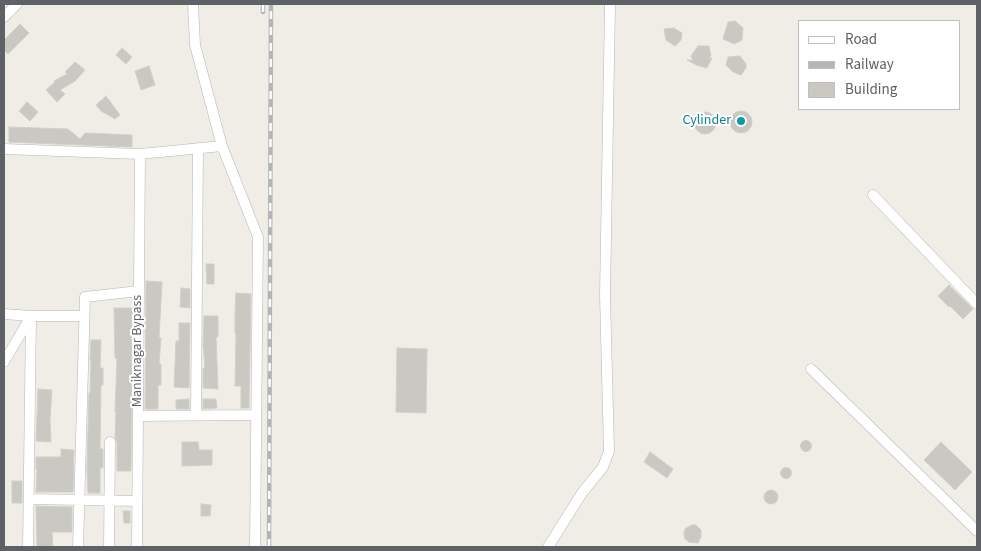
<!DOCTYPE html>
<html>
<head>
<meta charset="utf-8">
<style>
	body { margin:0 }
	#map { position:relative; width:981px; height:551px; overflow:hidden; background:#efede6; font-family:"Source Sans 3",sans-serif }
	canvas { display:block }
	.frame { position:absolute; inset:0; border:5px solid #5e6165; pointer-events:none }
	.legend { position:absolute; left:798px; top:20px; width:162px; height:90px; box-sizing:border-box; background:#fff; border:1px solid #bfc0c1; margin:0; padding:6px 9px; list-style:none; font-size:15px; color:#5e6165 }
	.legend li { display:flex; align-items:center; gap:10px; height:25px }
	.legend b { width:25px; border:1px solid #bfc0c1 }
</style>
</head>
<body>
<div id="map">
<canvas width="981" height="551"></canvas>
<div class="frame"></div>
<ul class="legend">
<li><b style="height:6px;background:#fff"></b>Road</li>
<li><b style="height:6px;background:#b4b5b5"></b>Railway</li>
<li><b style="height:14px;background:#cac8c3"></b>Building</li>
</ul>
</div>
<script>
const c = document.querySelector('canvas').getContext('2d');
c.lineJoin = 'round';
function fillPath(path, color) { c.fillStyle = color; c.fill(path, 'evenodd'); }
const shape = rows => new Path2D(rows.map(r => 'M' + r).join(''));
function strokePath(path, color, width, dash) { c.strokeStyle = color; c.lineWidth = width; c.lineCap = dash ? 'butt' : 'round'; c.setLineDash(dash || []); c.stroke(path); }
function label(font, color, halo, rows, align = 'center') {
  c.font = font + ' "Source Sans 3",sans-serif'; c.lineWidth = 4; c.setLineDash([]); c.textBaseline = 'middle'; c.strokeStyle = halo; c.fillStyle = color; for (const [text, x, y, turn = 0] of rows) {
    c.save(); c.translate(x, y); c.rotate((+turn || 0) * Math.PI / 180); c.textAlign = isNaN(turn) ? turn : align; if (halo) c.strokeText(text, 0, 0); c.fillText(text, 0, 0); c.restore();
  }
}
const building = shape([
	[735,21,743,28,742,40,734,44,723,39,728,22,735,21],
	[20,24,29,33,8,54,4,50,4,40,20,24],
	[674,28,682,33,681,40,675,46,666,40,664,29,674,28],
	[698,46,709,46,711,56,708,58,712,58,707,68,696,65,687,60,693,60,691,56,698,46],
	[122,48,132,57,126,64,116,55,122,48],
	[740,56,746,64,746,68,741,75,733,72,726,65,728,57,740,56],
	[75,62,85,70,75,81,60,90,65,94,57,102,46,90,55,82,54,81,67,74,65,72,75,62],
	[149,66,155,85,141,90,135,71,149,66],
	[106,96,120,115,115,119,101,111,96,105,106,96],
	[27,102,38,112,30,121,19,111,27,102],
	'730 122a11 11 0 1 1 22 0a11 11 0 1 1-22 0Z',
	'694 123a11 11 0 1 1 22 0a11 11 0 1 1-22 0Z',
	[9,127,68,129,80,139,85,133,132,135,132,147,9,142,9,127],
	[206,264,214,264,214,284,207,284,206,264],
	[146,281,162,282,159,338,161,338,159,364,161,364,161,385,158,385,158,409,145,409,146,281],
	[949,285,973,309,963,319,950,306,949,307,938,296,949,285],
	[181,288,190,289,190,308,180,307,181,288],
	[236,293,251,294,249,408,241,408,241,386,235,386,236,333,235,333,235,314,236,293],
	[114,308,132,308,131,471,117,471,117,442,115,438,116,412,115,412,117,358,115,358,114,308],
	[204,316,218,316,218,337,216,337,218,389,203,388,203,368,205,368,203,345,204,316],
	[179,323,190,323,189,388,174,387,176,341,179,341,179,323],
	[91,340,101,340,100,368,103,368,103,385,101,385,100,449,103,449,103,468,100,468,100,493,88,493,87,468,89,393,90,393,91,360,90,360,91,340],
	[397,348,427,349,426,413,396,412,397,348],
	[38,389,52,390,50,419,51,442,36,441,38,389],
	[189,399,189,409,176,409,176,400,189,399],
	[203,399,216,399,217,408,203,409,203,399],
	'800.5 446a5.5 5.5 0 1 1 11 0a5.5 5.5 0 1 1-11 0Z',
	[182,442,198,442,199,450,212,450,212,465,182,466,182,442],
	[941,442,972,472,955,490,924,460,941,442],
	[61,449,74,450,73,492,36,492,37,469,36,469,36,457,61,457,61,449],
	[650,452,673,469,667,478,644,462,650,452],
	'780.5 473a5.5 5.5 0 1 1 11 0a5.5 5.5 0 1 1-11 0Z',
	[12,481,22,481,22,503,12,503,12,481],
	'764 497a7 7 0 1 1 14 0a7 7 0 1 1-14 0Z',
	[201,504,211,505,210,516,201,516,201,504],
	[36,506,72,507,72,532,52,532,53,547,37,547,36,506],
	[123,511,130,511,130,523,124,523,123,511],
	[692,525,696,525,701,530,701,537,698,543,689,542,685,539,684,534,684,531,686,528,692,525]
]);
fillPath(building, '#cac8c3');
strokePath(building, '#d3cfc5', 1);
const minor = shape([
	[193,4,195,45,222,146,258,237,255,547],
	[4,17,17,4],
	[4,149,140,154,222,146],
	[873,195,977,304],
	[4,314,31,316,84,316],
	[4,362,30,318],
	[811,369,977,531],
	[196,415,198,148],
	[138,416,256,415],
	[29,499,137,501],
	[28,547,31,316],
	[78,547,85,297,139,291],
	[109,547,110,442],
	[137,547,140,154],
	[548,547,582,493,603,467,609,451,605,295,610,4]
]);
strokePath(minor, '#b3b6ba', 11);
strokePath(minor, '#fff', 10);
const rail = shape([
	[263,4,263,12],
	[269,547,271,4]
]);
strokePath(rail, '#b4b5b5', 4.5);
strokePath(rail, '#fff', 2.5, [8]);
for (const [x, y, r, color] of [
	[741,121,5,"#0f9aa8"]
]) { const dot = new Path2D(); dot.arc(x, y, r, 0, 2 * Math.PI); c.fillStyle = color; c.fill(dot); strokePath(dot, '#fff', 2); }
label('14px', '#0d838f', '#fff', [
	["Cylinder",731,121]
], 'right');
label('14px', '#5e6165', '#fff', [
	["Maniknagar Bypass",138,351,-90]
]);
</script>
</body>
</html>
